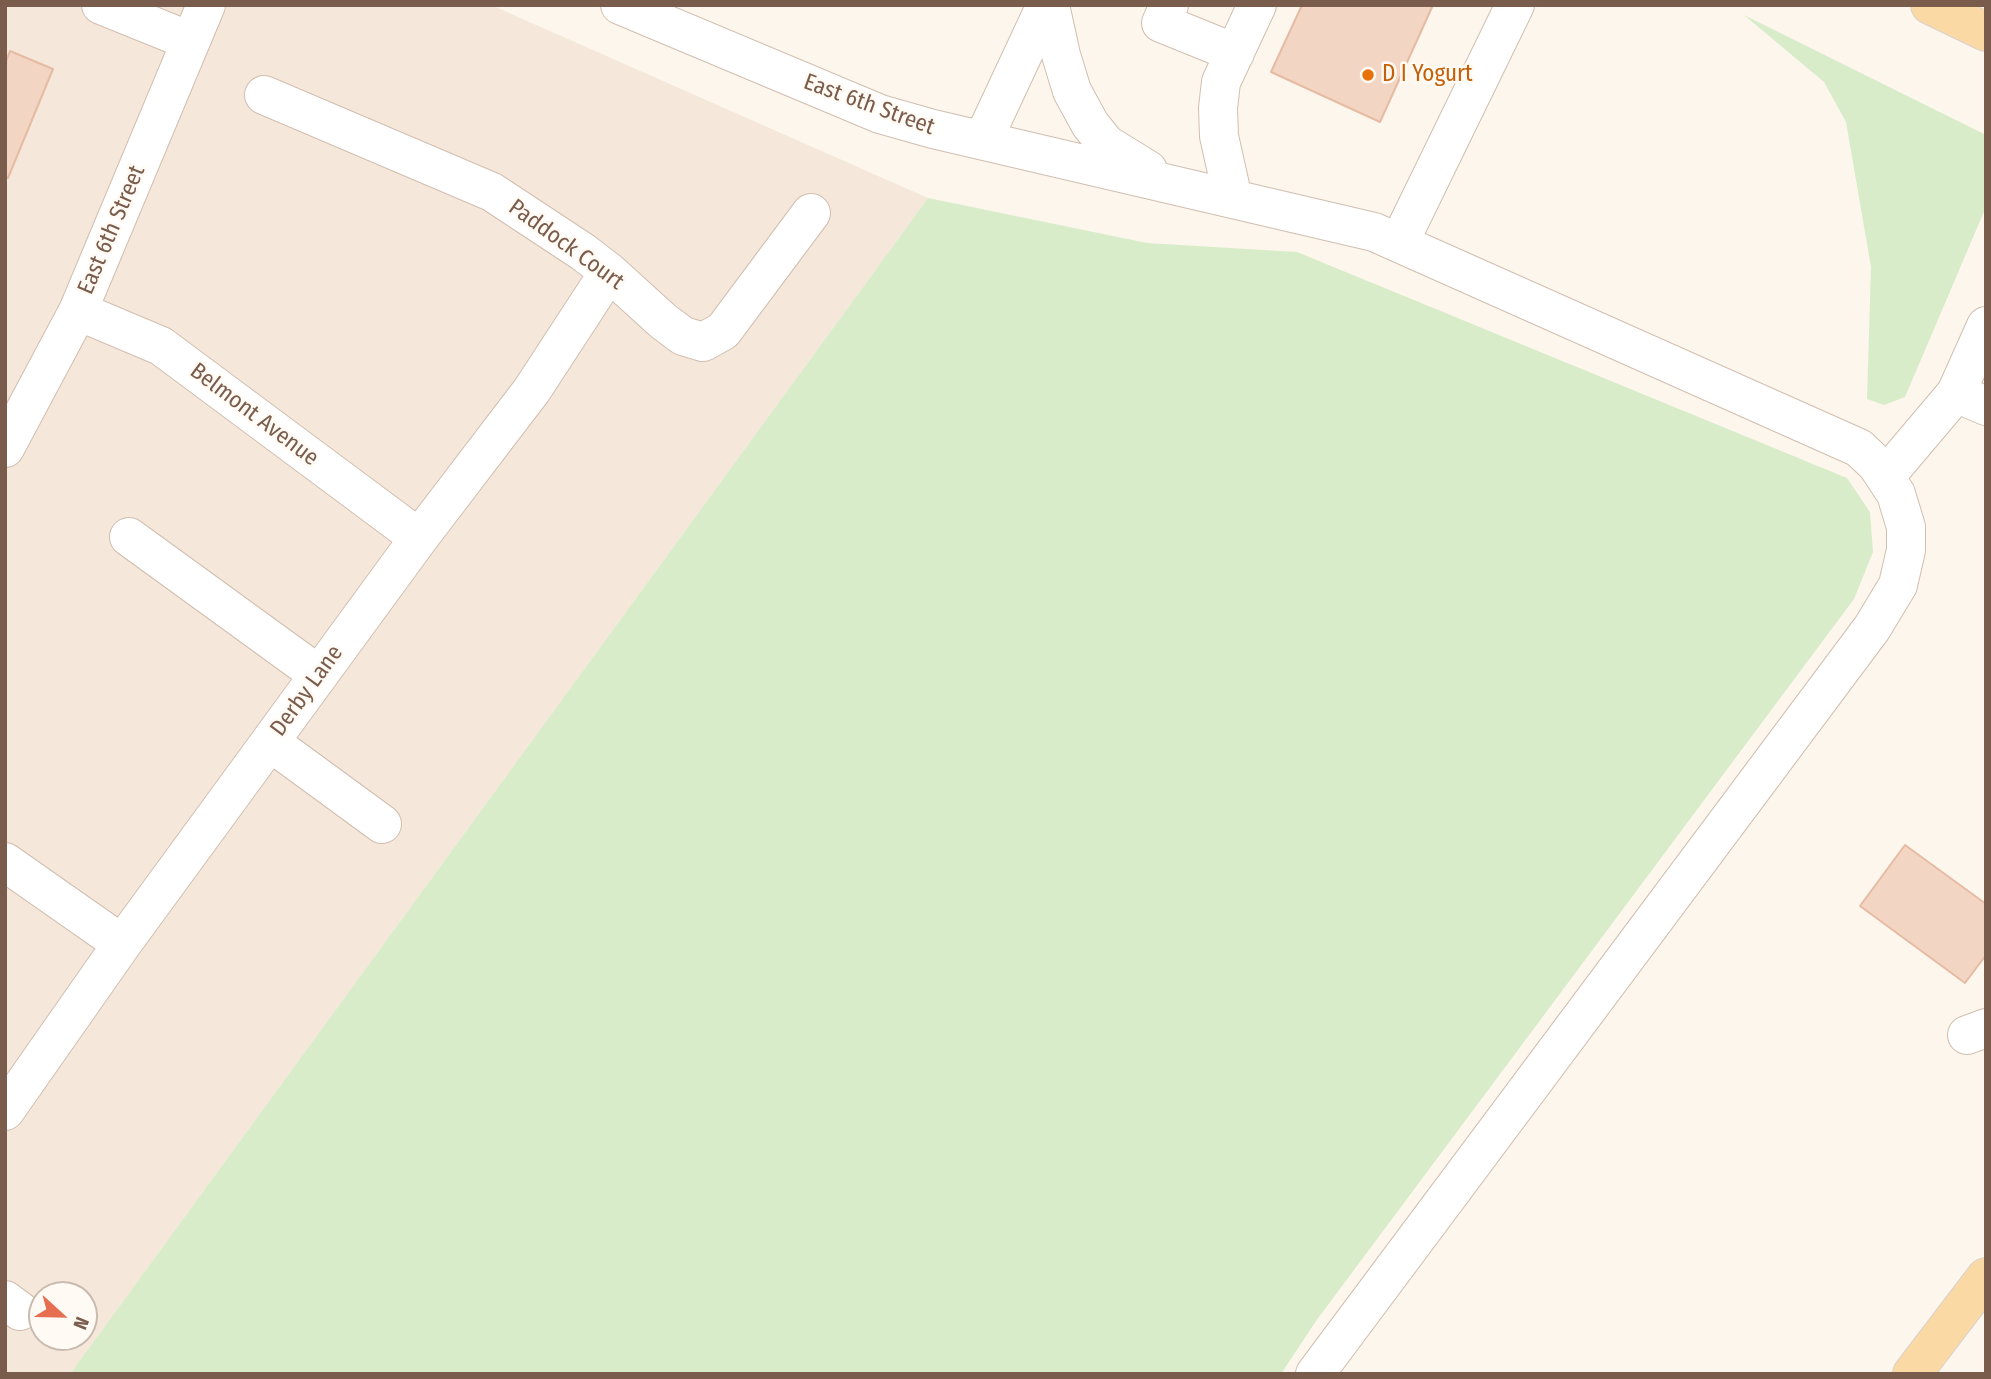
<!DOCTYPE html>
<html>
<head>
<meta charset="utf-8">
<style>
	body { margin:0 }
	#map { position:relative; width:1991px; height:1379px; overflow:hidden; background:#fdf6ec; font-family:"Fira Sans Condensed",sans-serif }
	canvas { display:block }
	.frame { position:absolute; inset:0; border:7px solid #7a5c4d; pointer-events:none }
	.north { position:absolute; left:28px; top:1281px; width:70px; height:70px; box-sizing:border-box; background:#fffaf3; border:2px solid #cabbb1; border-radius:50%; rotate:112deg; font-size:19px; font-weight:700; line-height:28px; text-align:center; color:#7a5c4d }
	.north::after { content:''; display:block; margin:auto; width:24px; height:32px; background:#e76f51; clip-path:polygon(50% 0,100% 100%,50% 72%,0 100%) }
</style>
</head>
<body>
<div id="map">
<canvas width="1991" height="1379"></canvas>
<div class="frame"></div>
<div class="north">N</div>
</div>
<script>
const c = document.querySelector('canvas').getContext('2d');
c.lineJoin = 'round';
function fillPath(path, color) { c.fillStyle = color; c.fill(path, 'evenodd'); }
const shape = rows => new Path2D(rows.map(r => 'M' + r).join(''));
function strokePath(path, color, width, dash) { c.strokeStyle = color; c.lineWidth = width; c.lineCap = dash ? 'butt' : 'round'; c.setLineDash(dash || []); c.stroke(path); }
function label(font, color, halo, rows, align = 'center') {
  c.font = font + ' "Fira Sans Condensed",sans-serif'; c.lineWidth = 5; c.setLineDash([]); c.textBaseline = 'middle'; c.strokeStyle = halo; c.fillStyle = color; for (const [text, x, y, turn = 0] of rows) {
    c.save(); c.translate(x, y); c.rotate((+turn || 0) * Math.PI / 180); c.textAlign = isNaN(turn) ? turn : align; if (halo) c.strokeText(text, 0, 0); c.fillText(text, 0, 0); c.restore();
  }
}
fillPath(shape([
	[5,5,491,5,928,198,70,1374,5,1374],
	[42,1295,84,1295,84,1337,42,1337]
]), '#f5e8da');
fillPath(shape([
	[1744,15,1986,135,1986,207,1905,397,1884,405,1867,399,1871,267,1846,122,1824,82],
	[928,198,1147,243,1297,252,1847,478,1870,512,1873,552,1854,599,1316,1321,1281,1374,70,1374]
]), '#d8ecc9');
const building = shape([
	[1302,5,1433,5,1380,122,1271,72,1302,5],
	[10,51,53,69,8,178,5,177,5,64,10,51],
	[1905,845,1986,904,1986,955,1965,983,1860,906,1905,845]
]);
fillPath(building, '#f3d5c3');
strokePath(building, '#e6bba3', 2);
const minor = shape([
	[101,5,190,41],
	[620,5,880,114,933,129,1374,232,1859,448,1877,465,1896,494,1906,527,1906,550,1898,585,1872,628,1315,1374],
	[1050,5,1061,55,1072,91,1090,124,1106,144,1148,170],
	[1169,5,1161,23,1235,53],
	[264,95,492,192,583,252,609,272,663,321,683,336,703,342,723,331,811,213],
	[983,140,1046,5],
	[1233,199,1219,136,1218,108,1221,82,1257,5],
	[1399,243,1515,5],
	[78,311,161,346,419,538],
	[1956,393,1986,406],
	[5,448,78,311,206,5],
	[1885,477,1956,393,1986,326],
	[129,537,319,675],
	[270,742,382,824],
	[5,862,122,944],
	[1967,1035,1986,1028],
	[5,1111,122,944,419,538,532,390,609,272],
	[5,1300,20,1311]
]);
const major = shape([
	[1930,5,1986,32],
	[1912,1374,1986,1277]
]);
strokePath(minor, '#d1beb0', 40);
strokePath(major, '#dad1cd', 40);
strokePath(minor, '#fff', 38);
strokePath(major, '#fbd9a5', 38);
for (const [x, y, r, color] of [
	[1368,75,7,"#e8710a"]
]) { const dot = new Path2D(); dot.arc(x, y, r, 0, 2 * Math.PI); c.fillStyle = color; c.fill(dot); strokePath(dot, '#fffaf3', 2.5); }
label('23px', '#c56008', '#fffaf3', [
	["D I Yogurt",1382,75]
], 'left');
label('23px', '#7a5c4d', '#fffaf3', [
	["East 6th Street",869,105,20],
	["East 6th Street",112,230,-67],
	["Paddock Court",566,245,36],
	["Belmont Avenue",254,415,37],
	["Derby Lane",307,691,-54]
]);
</script>
</body>
</html>
